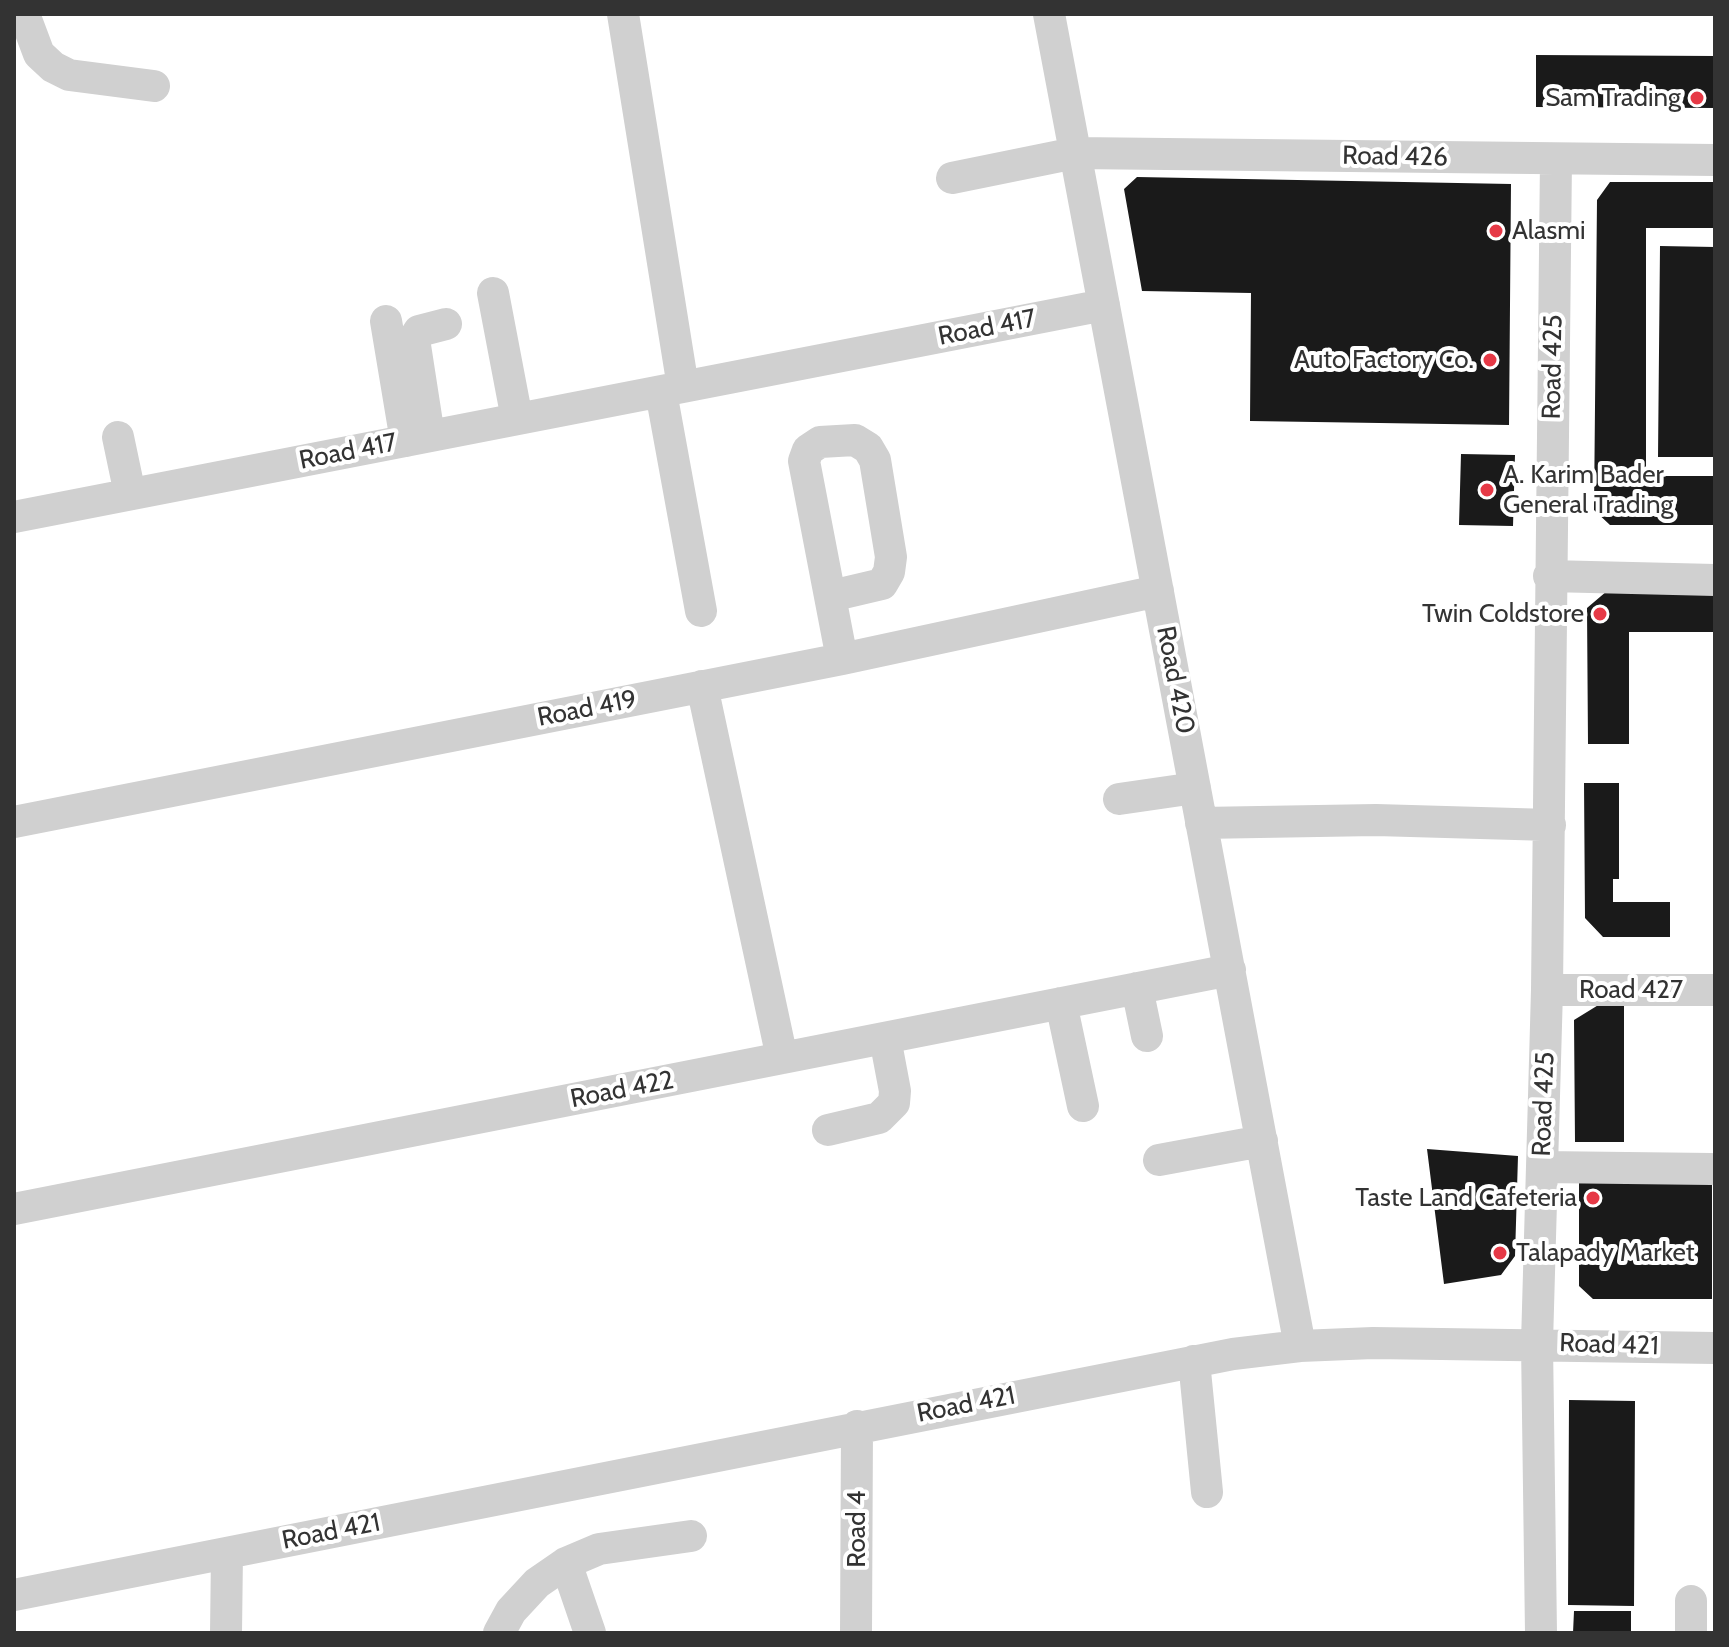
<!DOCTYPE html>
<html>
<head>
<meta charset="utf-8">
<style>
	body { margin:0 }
	#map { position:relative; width:1729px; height:1647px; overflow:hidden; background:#fff; font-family:Cabin,sans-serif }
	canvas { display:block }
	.frame { position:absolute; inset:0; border:16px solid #333; pointer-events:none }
</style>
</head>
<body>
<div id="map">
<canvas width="1729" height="1647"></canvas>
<div class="frame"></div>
</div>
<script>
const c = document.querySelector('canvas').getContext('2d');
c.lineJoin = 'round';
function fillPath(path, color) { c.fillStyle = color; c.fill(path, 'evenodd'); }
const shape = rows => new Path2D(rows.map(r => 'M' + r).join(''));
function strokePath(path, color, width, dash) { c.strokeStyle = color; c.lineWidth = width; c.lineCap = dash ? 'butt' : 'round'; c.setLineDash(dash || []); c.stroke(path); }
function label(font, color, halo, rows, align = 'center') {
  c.font = font + ' Cabin,sans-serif'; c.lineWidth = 8; c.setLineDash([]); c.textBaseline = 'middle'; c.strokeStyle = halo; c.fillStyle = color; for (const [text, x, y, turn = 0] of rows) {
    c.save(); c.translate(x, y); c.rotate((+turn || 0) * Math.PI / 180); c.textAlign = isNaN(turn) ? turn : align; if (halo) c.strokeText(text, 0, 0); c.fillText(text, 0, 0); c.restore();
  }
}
fillPath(shape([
	[1536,55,1715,56,1715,108,1536,107],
	[1137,177,1511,184,1509,425,1250,421,1251,293,1142,291,1124,189],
	[1610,182,1715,182,1715,228,1646,228,1646,476,1715,476,1715,525,1610,525,1594,510,1597,200],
	[1660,246,1715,247,1715,457,1658,457],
	[1461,454,1515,455,1513,526,1459,525],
	[1607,591,1715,591,1715,632,1629,632,1629,744,1588,744,1587,608],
	[1584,783,1619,783,1619,879,1613,879,1613,902,1670,902,1670,937,1603,937,1585,918],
	[1600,1004,1624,1004,1624,1142,1575,1142,1574,1020],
	[1427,1149,1518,1156,1515,1256,1501,1275,1444,1284],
	[1579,1180,1712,1180,1712,1299,1593,1299,1579,1286],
	[1569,1400,1635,1401,1634,1606,1568,1605],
	[1574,1611,1631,1611,1631,1633,1573,1633]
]), '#1a1a1a');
strokePath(shape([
	[24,14,39,54,53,67,69,75,154,86],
	[623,14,683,387],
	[1049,14,1300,1346],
	[952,178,1075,153,1715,160],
	[493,293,517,419],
	[386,321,406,441],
	[661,392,701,611],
	[429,436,414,339,419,331,446,324],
	[118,437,130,494],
	[14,517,1104,305],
	[1549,576,1715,580],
	[831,596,882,584,889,572,891,557,875,460,868,448,855,440,820,442,808,450,804,461,842,659],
	[702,686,782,1058],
	[1119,799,1195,788],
	[14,822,842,659,1158,591],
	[1201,823,1376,820,1550,825],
	[1137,988,1147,1036],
	[1547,990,1715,990],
	[1061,1003,1083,1106],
	[828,1130,879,1118,894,1103,895,1091,885,1038],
	[1159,1160,1262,1141],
	[1542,1167,1711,1169],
	[14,1209,1230,970],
	[1194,1361,1207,1492],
	[566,1563,590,1633],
	[14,1595,1233,1354,1300,1346,1373,1343,1715,1348],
	[226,1633,227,1553],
	[499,1633,511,1611,537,1583,566,1563,599,1549,691,1536],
	[856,1633,857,1426],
	[1541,1633,1537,1343,1547,990,1556,159],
	[1691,1633,1691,1601]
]), '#d0d0d0', 32);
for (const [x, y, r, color] of [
	[1697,98,8,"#e63946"],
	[1496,231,8,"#e63946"],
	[1490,360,8,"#e63946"],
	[1487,490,8,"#e63946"],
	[1600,614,8,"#e63946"],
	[1593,1198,8,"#e63946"],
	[1500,1253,8,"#e63946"]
]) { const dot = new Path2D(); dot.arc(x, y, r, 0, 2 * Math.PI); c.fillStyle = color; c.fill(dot); strokePath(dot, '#fff', 3); }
label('26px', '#333', '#fff', [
	["Sam Trading",1681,98],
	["Alasmi",1512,231,"left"],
	["Auto Factory Co.",1474,360],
	["A. Karim Bader",1503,475,"left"],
	["General Trading",1503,505,"left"],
	["Twin Coldstore",1584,614],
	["Taste Land Cafeteria",1577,1198],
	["Talapady Market",1516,1253,"left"]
], 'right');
label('26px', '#333', '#fff', [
	["Road 426",1395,157,1],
	["Road 417",987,328,-11],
	["Road 425",1553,367,-89],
	["Road 417",348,452,-11],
	["Road 420",1175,680,79],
	["Road 419",587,709,-11],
	["Road 427",1631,990],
	["Road 422",622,1090,-11],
	["Road 425",1544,1104,-88],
	["Road 421",1609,1345,2],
	["Road 421",966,1405,-11],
	["Road 4",857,1529,-90],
	["Road 421",331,1532,-11]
]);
</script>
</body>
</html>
